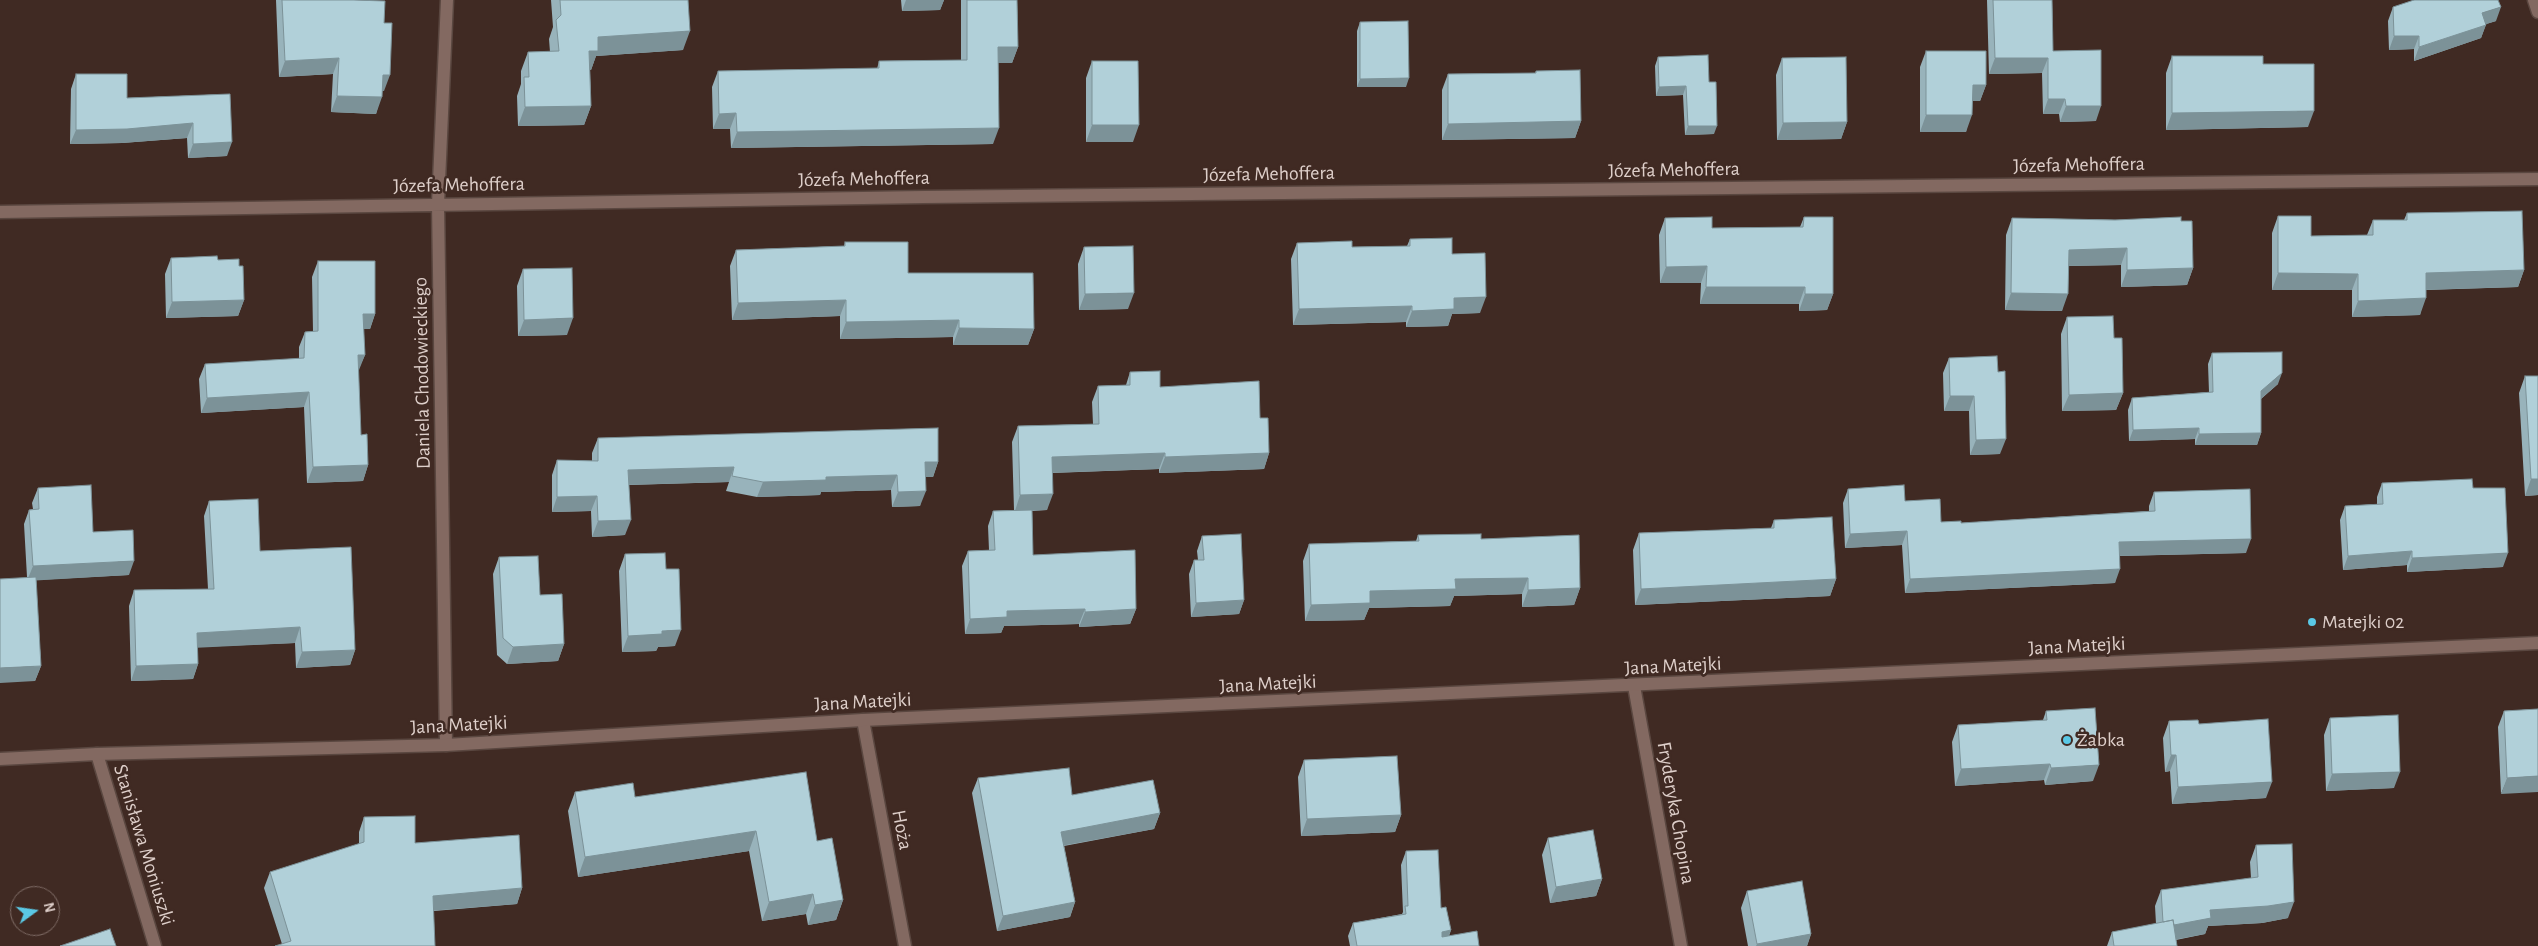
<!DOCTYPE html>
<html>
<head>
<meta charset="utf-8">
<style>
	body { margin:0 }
	#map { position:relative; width:2538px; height:946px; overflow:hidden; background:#402a23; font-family:"Alegreya Sans",sans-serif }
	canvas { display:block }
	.north { position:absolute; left:10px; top:886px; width:50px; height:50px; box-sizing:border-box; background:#402a23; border:1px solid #7f6c66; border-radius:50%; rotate:76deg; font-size:14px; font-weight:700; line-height:20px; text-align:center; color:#decfca }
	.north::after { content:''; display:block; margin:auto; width:18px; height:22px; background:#5ac8e5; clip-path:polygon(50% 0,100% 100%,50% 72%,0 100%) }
</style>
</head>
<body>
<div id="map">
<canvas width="2538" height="946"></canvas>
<div class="north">N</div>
</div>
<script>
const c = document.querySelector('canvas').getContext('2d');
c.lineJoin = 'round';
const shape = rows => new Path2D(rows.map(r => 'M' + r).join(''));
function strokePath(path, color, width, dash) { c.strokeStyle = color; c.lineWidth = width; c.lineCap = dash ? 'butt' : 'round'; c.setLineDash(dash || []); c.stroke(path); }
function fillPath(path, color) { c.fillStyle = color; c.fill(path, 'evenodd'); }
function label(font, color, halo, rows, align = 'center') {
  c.font = font + ' "Alegreya Sans",sans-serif'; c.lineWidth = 5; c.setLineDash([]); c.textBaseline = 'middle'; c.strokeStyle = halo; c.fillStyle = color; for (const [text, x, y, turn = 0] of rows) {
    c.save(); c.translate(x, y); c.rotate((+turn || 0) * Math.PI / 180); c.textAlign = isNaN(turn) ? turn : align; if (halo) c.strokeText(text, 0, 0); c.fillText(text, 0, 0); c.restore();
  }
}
const minor = shape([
	[0,212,924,197,2538,179],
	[1634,686,1681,946],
	[863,720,905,946],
	[446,745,438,204,447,0],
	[97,754,155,946]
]);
const tertiary = shape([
	[2534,0,2538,12],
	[0,759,97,754,446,745,863,720,2538,643]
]);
strokePath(minor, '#5a4740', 15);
strokePath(tertiary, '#5a4740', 15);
strokePath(minor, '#836961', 12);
strokePath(tertiary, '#836961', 12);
fillPath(shape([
	[276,0,354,0,384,91,382,91,376,114,331,112,333,74,279,77],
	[551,0,688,0,683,50,596,56,591,70,590,70,591,106,584,125,518,126,517,96,521,84,521,71,528,52,550,52,549,39,553,27],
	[901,0,944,0,940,10,902,11],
	[961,0,1017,0,1018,47,1012,63,998,63,993,144,731,148,730,129,713,129,712,87,718,71,877,69,879,61,961,60],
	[1987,0,2052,0,2053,51,2096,121,2060,122,2059,114,2043,114,2042,73,1989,74],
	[2393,7,2496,21,2486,24,2481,38,2414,61,2414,49,2389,50,2388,21],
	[1360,22,1406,87,1357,87,1357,31],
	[1926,51,1986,85,1980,101,1972,101,1966,132,1920,132,1920,67],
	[2172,56,2263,64,2308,127,2166,130,2166,73],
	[1658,57,1709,82,1714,134,1685,135,1683,95,1656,96,1655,66],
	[1782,58,1847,122,1841,139,1777,140,1776,75],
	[1092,61,1133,142,1086,142,1086,78],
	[1536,71,1581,121,1575,138,1442,140,1442,90,1448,74,1535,73],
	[76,74,127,98,230,94,227,156,188,158,187,138,122,143,70,144,71,89],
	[2407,213,2524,270,2518,287,2426,290,2420,315,2352,317,2352,290,2272,290,2272,233,2278,216,2311,236,2367,235,2373,220,2404,220],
	[1804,217,1833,294,1827,310,1799,311,1799,304,1700,304,1701,283,1660,283,1659,235,1665,218,1712,228,1800,227],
	[2012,218,2181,221,2193,268,2187,285,2121,287,2121,265,2068,266,2062,311,2005,310,2006,235],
	[1410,239,1452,254,1480,313,1452,314,1448,326,1406,327,1406,322,1293,325,1291,259,1297,243,1352,247,1407,246],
	[845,242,908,273,1034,329,1028,345,953,345,953,337,840,339,840,316,732,320,730,266,736,250,844,246],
	[1084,247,1128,309,1079,310,1078,264],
	[171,258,218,260,244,300,238,316,166,318,165,274],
	[318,261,375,314,370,329,363,329,365,355,358,370,361,435,368,465,363,481,307,483,304,407,201,413,199,379,205,364,299,359,299,347,305,332,313,331,312,277],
	[523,269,567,335,518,336,517,286],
	[2067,317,2114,338,2123,393,2116,410,2062,411,2061,334],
	[2212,353,2278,384,2261,399,2261,433,2257,445,2195,445,2195,439,2129,441,2128,410,2132,398,2209,392,2208,364],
	[1949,358,1998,372,2000,454,1970,455,1969,411,1944,411,1943,373],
	[1130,372,1160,387,1260,418,1269,453,1264,469,1159,473,1159,469,1052,473,1047,510,1032,511,1033,555,1136,609,1130,624,1079,627,1079,624,1004,626,1001,633,965,634,962,566,968,551,989,550,988,526,993,511,1014,510,1012,442,1018,426,1093,424,1092,402,1098,386,1126,385],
	[2525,376,2538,495,2525,496,2519,393],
	[598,438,938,462,933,477,926,477,920,506,892,507,891,490,821,492,820,495,757,497,726,491,729,482,629,485,625,535,592,537,591,511,552,512,552,475,557,460,592,461,592,453],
	[2382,483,2473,488,2503,567,2407,572,2407,565,2343,570,2340,520,2345,506,2377,504,2377,497],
	[38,488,93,532,129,575,36,580,41,666,35,681,27,577,24,524,29,510,33,509,32,503],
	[1848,489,1905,501,1941,522,1961,523,2149,511,2149,506,2154,492,2246,553,2119,556,2115,583,1905,593,1902,545,1845,548,1843,503],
	[209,501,260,551,355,650,350,665,296,668,295,643,198,647,198,664,193,679,131,681,129,606,134,590,208,589,204,516],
	[1774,520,1836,579,1830,596,1635,605,1633,550,1639,533,1771,528],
	[1418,535,1481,539,1580,588,1574,605,1522,607,1522,594,1454,596,1450,606,1369,608,1364,620,1305,621,1303,561,1309,544,1416,541],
	[1202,536,1244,600,1239,614,1191,617,1189,574,1194,560,1198,560,1197,551],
	[625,554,675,646,658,647,656,651,622,652,619,571],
	[499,557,540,595,564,644,558,661,507,664,497,655,493,574],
	[2538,709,2501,794,2498,727,2504,711],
	[2046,711,2093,781,2045,785,2044,780,1955,786,1952,742,1958,725,2043,720],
	[2330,718,2394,788,2326,791,2324,735],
	[2169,721,2199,724,2266,798,2172,804,2170,771,2165,772,2163,738],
	[1304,760,1401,815,1395,832,1301,836,1298,777],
	[978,778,1072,795,1160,813,1154,829,1064,846,1075,902,1070,917,997,931,972,793],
	[575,792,635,797,817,841,843,900,836,920,808,925,806,914,762,921,749,851,578,877,568,811],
	[364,817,415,843,522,888,517,904,434,911,282,944,264,888,270,872,359,844,359,832],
	[1548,838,1602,879,1596,896,1550,903,1542,855],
	[2256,845,2288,918,2262,923,2208,926,2205,934,2176,940,2177,946,2107,946,2112,932,2156,924,2155,906,2161,890,2251,878,2250,862],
	[1406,851,1441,908,1451,930,1449,936,1479,946,1350,946,1348,936,1353,923,1402,914,1403,912,1401,865],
	[1747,891,1811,934,1807,946,1748,946,1741,908]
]), '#98b3bb');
fillPath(shape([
	[906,0,944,0,940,10,902,11],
	[2501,7,2496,21,2477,27,2482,13],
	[2486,25,2481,38,2414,61,2419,47],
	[690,31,683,50,596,56,591,70,582,70,589,51,598,37],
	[2394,36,2419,36,2414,49,2389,50],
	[998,47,1018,47,1012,63,992,63],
	[339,58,333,74,279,77,285,61],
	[1995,58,2048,58,2042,73,1989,74],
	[383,75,390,75,384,91,377,91],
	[1409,78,1406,87,1357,87,1360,79],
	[1973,85,1986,85,1980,101,1966,101],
	[1686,86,1683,95,1656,96,1659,87],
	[337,96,382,97,376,114,331,112],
	[2048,99,2065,99,2059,114,2043,114],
	[591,106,584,125,518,126,525,107],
	[2066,106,2101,106,2096,121,2060,122],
	[2314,111,2308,127,2166,130,2172,113],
	[736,113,730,129,713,129,719,114],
	[1926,115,1972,115,1966,132,1920,132],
	[1581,121,1575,138,1442,140,1448,124],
	[1847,122,1841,139,1777,140,1783,123],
	[193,123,187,138,122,143,70,144,76,130],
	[1092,125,1139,125,1133,142,1086,142],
	[1688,126,1717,126,1714,134,1685,135],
	[999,128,993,144,731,148,737,132],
	[232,142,227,156,188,158,193,144],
	[2127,248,2121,265,2063,266,2069,250],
	[1707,266,1701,283,1660,283,1666,267],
	[2193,268,2187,285,2121,287,2127,270],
	[2524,270,2518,287,2420,290,2426,273],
	[2278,273,2358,274,2352,290,2272,290],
	[1706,287,1805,287,1799,304,1700,304],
	[1134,293,1128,309,1079,310,1085,294],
	[2011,293,2068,294,2062,311,2005,310],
	[1805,294,1833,294,1827,310,1799,311],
	[1486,297,1480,313,1452,314,1448,326,1406,327,1412,311,1454,298],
	[2426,298,2420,315,2352,317,2358,301],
	[244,300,238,316,166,318,172,302],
	[846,300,840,316,732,320,738,303],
	[1412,306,1406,322,1293,325,1299,309],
	[363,314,375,314,370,329,357,329],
	[573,318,567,335,518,336,524,320],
	[959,320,953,337,840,339,846,322],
	[959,328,1034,329,1028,345,953,345],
	[358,355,365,355,359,370,352,371],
	[2282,373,2278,384,2257,402,2261,391],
	[309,392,304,407,201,413,207,398],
	[2123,393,2116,410,2062,411,2069,395],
	[1950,396,1974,396,1969,411,1944,411],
	[2199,428,2195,439,2129,441,2133,430],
	[2261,433,2257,445,2195,445,2199,434],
	[2006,439,2000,454,1970,455,1976,440],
	[1165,453,1159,469,1046,473,1052,457],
	[1269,453,1264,469,1159,473,1165,457],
	[925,462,938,462,933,477,920,477],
	[368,465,363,481,307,483,313,467],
	[734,467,729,482,623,485,628,470],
	[897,475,891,490,821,492,820,495,757,497,763,482,826,477],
	[2531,479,2538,479,2538,495,2525,496],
	[926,491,920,506,892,507,898,492],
	[1053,494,1047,510,1015,511,1020,495],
	[597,496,591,511,552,512,557,497],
	[631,520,625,535,592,537,598,521],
	[1907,531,1902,545,1845,548,1850,534],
	[2251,539,2246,553,2113,556,2119,542],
	[2412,551,2407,565,2343,570,2348,556],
	[2508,553,2503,567,2407,572,2412,558],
	[134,561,129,575,27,581,33,566],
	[2120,569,2115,583,1905,593,1910,579],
	[1528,578,1522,594,1454,596,1450,606,1369,608,1364,620,1305,621,1311,605,1370,591,1455,579],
	[1836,579,1830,596,1635,605,1641,589],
	[1580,588,1574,605,1522,607,1528,590],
	[1244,600,1239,614,1191,617,1196,603],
	[1085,609,1079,624,1004,626,1001,633,965,634,970,619,1007,611],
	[1136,609,1130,624,1079,627,1085,612],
	[300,627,295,643,192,648,197,633],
	[681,630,675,646,658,647,656,651,622,652,628,636,662,631],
	[564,644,558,661,507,664,513,647],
	[355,650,350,665,296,668,302,652],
	[198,664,193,679,131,681,136,666],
	[41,666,35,681,0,683,0,668],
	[2171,755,2176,755,2170,771,2165,772],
	[2050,764,2044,780,1955,786,1961,769],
	[2099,765,2093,781,2045,785,2051,768],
	[2400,772,2394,788,2326,791,2332,774],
	[2538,776,2538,792,2501,794,2507,778],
	[2272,782,2266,798,2172,804,2178,787],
	[1160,813,1154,829,1055,847,1061,832],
	[1401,815,1395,832,1301,836,1307,819],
	[756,831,749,851,578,877,585,857],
	[1602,879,1596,896,1550,903,1556,887],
	[522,888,517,904,428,911,433,896],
	[813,894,806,914,762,921,769,902],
	[843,900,836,920,808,925,815,905],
	[1075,902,1070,917,997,931,1003,916],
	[2294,902,2288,918,2262,923,2208,926,2205,934,2157,943,2163,927,2210,910],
	[1451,930,1446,943,1437,945,1442,932],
	[1811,934,1807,946,1756,946,1757,944]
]), '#7c9298');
const building = shape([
	[282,0,354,0,385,1,384,23,392,23,390,75,383,75,382,97,337,96,339,58,285,61,282,0],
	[560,0,688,0,690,31,598,37,598,51,589,51,591,106,525,107,524,77,529,77,528,52,559,51,556,20,561,15,560,0],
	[967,0,1017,0,1018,47,998,47,999,128,737,132,736,113,719,114,718,71,879,68,879,61,967,60,967,0],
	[1993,0,2052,0,2053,51,2101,50,2101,106,2066,106,2065,99,2048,99,2048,58,1995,58,1993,0],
	[2414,0,2498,0,2501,7,2482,13,2486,25,2419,47,2419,36,2394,36,2393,7,2414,0],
	[1408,21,1409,78,1360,79,1360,22,1408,21],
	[1926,51,1986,51,1986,85,1973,85,1972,115,1926,115,1926,51],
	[1708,55,1709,82,1716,82,1717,126,1688,126,1686,86,1659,87,1658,57,1708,55],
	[2172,56,2263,56,2263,64,2314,64,2314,111,2172,113,2172,56],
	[1846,57,1847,122,1783,123,1782,58,1846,57],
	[1092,61,1138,61,1139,125,1092,125,1092,61],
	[1580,70,1581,121,1448,124,1448,74,1536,73,1536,71,1580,70],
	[76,74,127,74,127,98,230,94,232,142,193,144,193,123,127,129,76,130,76,74],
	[2522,211,2524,270,2426,273,2426,298,2358,301,2358,274,2278,273,2278,216,2311,216,2311,236,2373,235,2373,220,2407,220,2407,213,2522,211],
	[1712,217,1712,228,1803,227,1804,217,1833,217,1833,294,1805,294,1805,287,1706,287,1707,266,1666,267,1665,218,1712,217],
	[2181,217,2181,221,2192,221,2193,268,2127,270,2127,248,2069,250,2068,294,2011,293,2012,218,2115,220,2181,217],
	[1452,238,1452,254,1485,253,1486,297,1454,298,1454,309,1412,311,1412,306,1299,309,1297,243,1352,241,1352,247,1410,246,1410,239,1452,238],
	[845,242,908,242,908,273,1033,273,1034,329,959,328,959,320,846,322,846,300,738,303,736,250,845,246,845,242],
	[1133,246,1134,293,1085,294,1084,247,1133,246],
	[217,256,218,260,239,259,239,266,243,266,244,300,172,302,171,258,217,256],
	[318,261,375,261,375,314,363,314,365,355,358,355,361,435,367,434,368,465,313,467,309,392,207,398,205,364,304,358,305,332,318,331,318,261],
	[572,268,573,318,524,320,523,269,572,268],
	[2113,316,2114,338,2122,338,2123,393,2069,395,2067,317,2113,316],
	[2282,352,2282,373,2261,391,2261,433,2199,434,2199,428,2133,430,2132,398,2213,392,2212,353,2282,352],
	[1997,356,1998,372,2005,371,2006,439,1976,440,1974,396,1950,396,1949,358,1997,356],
	[1160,371,1160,387,1259,381,1260,418,1268,418,1269,453,1165,457,1165,453,1052,457,1053,494,1020,495,1018,426,1099,424,1098,386,1130,385,1130,372,1160,371],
	[2525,376,2538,376,2538,479,2531,479,2525,376],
	[938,428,938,462,925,462,926,491,898,492,897,475,826,477,826,480,763,482,732,476,734,467,628,470,631,520,598,521,597,496,557,497,557,460,598,461,598,438,938,428],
	[2472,479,2473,488,2505,488,2508,553,2412,558,2412,551,2348,556,2345,506,2383,504,2382,483,2472,479],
	[91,485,93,532,133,530,134,561,33,566,29,510,39,509,38,488,91,485],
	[1904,485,1905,501,1940,499,1941,522,1961,521,1961,523,2155,511,2154,492,2250,489,2251,539,2119,542,2120,569,1910,579,1907,531,1850,534,1848,489,1904,485],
	[258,499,260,551,351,547,355,650,302,652,300,627,197,633,198,664,136,666,134,590,214,589,209,501,258,499],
	[1032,510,1033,555,1135,550,1136,609,1085,612,1085,609,1007,611,1007,617,970,619,968,551,995,550,993,511,1032,510],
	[1832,517,1836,579,1641,589,1639,533,1774,528,1774,520,1832,517],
	[1241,534,1244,600,1196,603,1194,560,1204,560,1202,536,1241,534],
	[1481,534,1481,539,1579,535,1580,588,1528,590,1528,578,1455,579,1456,589,1370,591,1370,603,1311,605,1309,544,1419,541,1418,535,1481,534],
	[665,553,666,569,679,569,681,630,662,631,662,634,628,636,625,554,665,553],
	[538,556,540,595,562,594,564,644,513,647,503,638,499,557,538,556],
	[36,577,41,666,0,668,0,579,36,577],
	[2095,708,2099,765,2051,768,2050,764,1961,769,1958,725,2047,720,2046,711,2095,708],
	[2538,709,2538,776,2507,778,2504,711,2538,709],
	[2398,715,2400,772,2332,774,2330,718,2398,715],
	[2268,719,2272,782,2178,787,2176,755,2171,755,2169,721,2198,720,2199,724,2268,719],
	[1397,756,1401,815,1307,819,1304,760,1397,756],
	[1069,768,1072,795,1153,780,1160,813,1061,832,1075,902,1003,916,978,778,1069,768],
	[806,772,817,841,832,838,843,900,815,905,813,894,769,902,756,831,585,857,575,792,633,783,635,797,806,772],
	[415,816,415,843,519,835,522,888,433,896,435,946,275,946,291,941,270,872,364,842,364,817,415,816],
	[1593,830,1602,879,1556,887,1548,838,1593,830],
	[2292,844,2294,902,2268,906,2210,910,2211,918,2174,925,2173,920,2163,922,2161,890,2258,877,2256,845,2292,844],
	[1438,850,1441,908,1446,907,1451,930,1442,932,1442,937,1477,931,1479,946,1357,946,1353,923,1406,914,1405,906,1408,906,1406,851,1438,850],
	[1802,881,1811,934,1757,944,1747,891,1802,881],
	[2173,920,2177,946,2114,946,2112,932,2173,920],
	[110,929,116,946,60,946,110,929]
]);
fillPath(building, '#b1d0d9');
strokePath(building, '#7c9298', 1);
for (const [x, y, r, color] of [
	[2312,622,5,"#5ac8e5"],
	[2067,740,5,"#5ac8e5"]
]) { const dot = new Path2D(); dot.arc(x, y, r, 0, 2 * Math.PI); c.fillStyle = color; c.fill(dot); strokePath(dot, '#402a23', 2); }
label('20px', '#decfca', '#402a23', [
	["Józefa Mehoffera",2079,165,-1],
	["Józefa Mehoffera",1674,170,-1],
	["Józefa Mehoffera",1269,174,-1],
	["Józefa Mehoffera",864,179,-1],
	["Józefa Mehoffera",459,185,-1],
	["Daniela Chodowieckiego",422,373,-91],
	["Jana Matejki",2077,646,-3],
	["Jana Matejki",1673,666,-3],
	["Jana Matejki",1268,684,-3],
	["Jana Matejki",863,702,-3],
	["Jana Matejki",459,725,-3],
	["Fryderyka Chopina",1676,813,80],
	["Hoża",902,830,79],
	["Stanisława Moniuszki",144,845,73]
]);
label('20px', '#decfca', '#402a23', [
	["Matejki 02",2322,622],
	["Żabka",2077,740]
], 'left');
</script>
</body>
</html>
